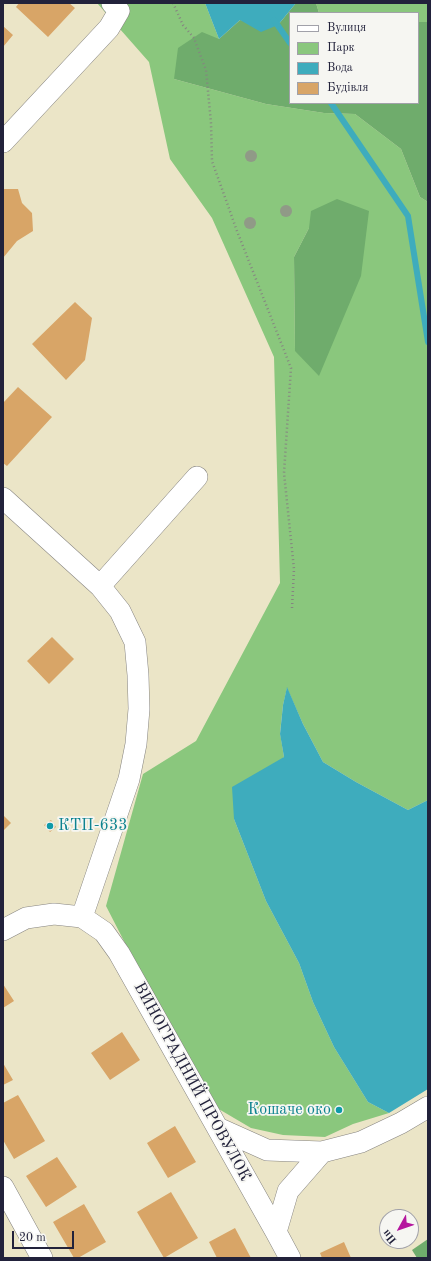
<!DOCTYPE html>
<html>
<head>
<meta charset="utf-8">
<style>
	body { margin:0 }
	#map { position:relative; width:431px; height:1261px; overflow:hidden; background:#ebe5c7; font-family:"Old Standard TT",serif }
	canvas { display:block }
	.frame { position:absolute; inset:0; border:4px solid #22223b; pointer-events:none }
	.legend { position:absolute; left:289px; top:12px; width:130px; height:92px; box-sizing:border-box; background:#f6f6f2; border:1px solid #a1a1a9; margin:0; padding:5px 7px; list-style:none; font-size:12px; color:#22223b }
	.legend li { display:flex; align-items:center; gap:8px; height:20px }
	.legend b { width:20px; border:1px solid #a1a1a9 }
	.north { position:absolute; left:379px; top:1209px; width:40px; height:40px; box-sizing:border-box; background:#f6f6f2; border:1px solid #a1a1a9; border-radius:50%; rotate:230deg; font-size:11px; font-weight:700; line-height:16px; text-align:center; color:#22223b }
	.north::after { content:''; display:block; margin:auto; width:14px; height:18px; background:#b5179e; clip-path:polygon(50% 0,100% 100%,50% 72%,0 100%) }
	.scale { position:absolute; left:12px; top:1231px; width:62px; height:18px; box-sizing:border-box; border:2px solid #22223b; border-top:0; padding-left:5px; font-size:12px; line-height:14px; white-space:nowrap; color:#22223b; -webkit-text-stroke:3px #f6f6f2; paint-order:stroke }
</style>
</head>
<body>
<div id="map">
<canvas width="431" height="1261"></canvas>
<div class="frame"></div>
<ul class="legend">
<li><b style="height:5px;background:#fff"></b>Вулиця</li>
<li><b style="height:11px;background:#8ac77d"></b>Парк</li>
<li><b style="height:11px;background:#3eacbd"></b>Вода</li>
<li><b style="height:11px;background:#d8a567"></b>Будівля</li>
</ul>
<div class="north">Пн</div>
<div class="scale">20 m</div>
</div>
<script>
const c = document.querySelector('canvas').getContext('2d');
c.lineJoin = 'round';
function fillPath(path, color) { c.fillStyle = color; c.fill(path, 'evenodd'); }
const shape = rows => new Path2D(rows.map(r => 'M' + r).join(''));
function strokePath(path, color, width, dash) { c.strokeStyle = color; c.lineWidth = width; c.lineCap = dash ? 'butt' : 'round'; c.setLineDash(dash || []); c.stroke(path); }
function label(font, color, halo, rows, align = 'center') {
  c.font = font + ' "Old Standard TT",serif'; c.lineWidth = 3.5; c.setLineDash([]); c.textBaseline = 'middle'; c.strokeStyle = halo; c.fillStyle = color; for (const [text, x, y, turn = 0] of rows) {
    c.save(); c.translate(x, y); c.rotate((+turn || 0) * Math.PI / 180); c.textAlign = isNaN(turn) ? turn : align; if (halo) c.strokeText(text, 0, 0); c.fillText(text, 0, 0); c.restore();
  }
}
fillPath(shape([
	[97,3,205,3,219,39,174,79,266,104,324,113,355,114,401,149,420,197,428,202,428,800,408,810,356,782,323,762,303,724,287,688,283,705,280,733,284,757,234,819,266,901,299,963,313,1002,334,1047,368,1102,389,1113,353,1124,325,1137,283,1135,251,1128,217,1108,161,1013,106,906,143,774,196,741,280,583,274,357,212,218,170,159,149,62],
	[309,228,295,351,294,257],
	[316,3,428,3,428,22,418,22,418,13,319,13]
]), '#8ac77d');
fillPath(shape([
	[296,3,316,3,319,13,290,13,290,103,418,103,418,22,428,22,428,202,420,197,401,149,355,114,324,113,266,104,174,79,178,48,202,32,219,39,240,20,278,25],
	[337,199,369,211,361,276,319,376,295,351,294,257,309,228,311,211],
	[428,1239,428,1258,417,1258,412,1250]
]), '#6fac6c');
fillPath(shape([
	[205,3,296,3,278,25,261,32,240,20,219,39],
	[287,687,303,724,323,762,356,782,408,810,428,800,428,1089,389,1113,368,1102,334,1047,313,1002,299,963,266,901,234,819,232,787,284,757,280,734,283,705]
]), '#3eacbd');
strokePath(shape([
	[274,20,290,43],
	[331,103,408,216,428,342]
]), '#3eacbd', 6);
fillPath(shape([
	[19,3,69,3,75,8,48,37,16,7],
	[3,26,13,35,3,47],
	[3,189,18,189,22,203,32,213,33,231,17,241,3,258],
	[75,302,92,318,85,360,66,380,32,344],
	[18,387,52,417,7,466,3,463,3,403],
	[52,637,74,659,49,684,27,661],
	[3,815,11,823,3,831],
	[51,820,56,827,50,832,44,825],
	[3,984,14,1001,3,1008],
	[122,1032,140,1060,110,1080,91,1053],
	[3,1063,13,1080,3,1085],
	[18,1095,45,1141,14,1159,3,1140,3,1103],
	[175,1126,196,1162,168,1178,147,1143],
	[57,1157,77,1187,46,1207,26,1176],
	[171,1192,198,1238,164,1258,137,1212],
	[84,1204,106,1242,78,1258,74,1258,53,1222],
	[235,1228,251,1258,217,1258,209,1242],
	[344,1242,351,1258,322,1258,320,1253]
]), '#d8a567');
const minor = shape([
	[3,142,109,28,119,11,112,3],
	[3,498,100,586,120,611,135,642,138,675,139,709,136,744,129,779,82,917],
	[100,586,197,477],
	[3,930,26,918,54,914,82,917,104,932,119,953,276,1232,290,1258],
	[218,1128,267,1150,322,1152],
	[3,1187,42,1258],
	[276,1232,288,1191,322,1152,361,1142,401,1123,428,1107]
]);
strokePath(minor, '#868481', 22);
strokePath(shape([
	[173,3,183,25,194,38,206,70,211,123,212,161,237,231,291,368,284,473,294,569,292,608]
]), '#868481', 2.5, [1, 3]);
strokePath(minor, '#fff', 21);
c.fillStyle = '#909a87';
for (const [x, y] of [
	[251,156],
	[286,211],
	[250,223]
]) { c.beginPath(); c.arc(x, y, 6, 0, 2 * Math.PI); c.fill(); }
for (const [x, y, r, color] of [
	[50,826,4,"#0f9aa8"],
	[339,1110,4,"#0f9aa8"]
]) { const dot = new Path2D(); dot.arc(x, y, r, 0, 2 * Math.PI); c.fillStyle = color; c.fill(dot); strokePath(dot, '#f6f6f2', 1.5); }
label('16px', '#0d838f', '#f6f6f2', [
	["КТП-633",58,826],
	["Кошаче око",331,1110,"right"]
], 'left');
label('16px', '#22223b', '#f6f6f2', [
	["ВИНОГРАДНИЙ ПРОВУЛОК",192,1082,61]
]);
</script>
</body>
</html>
